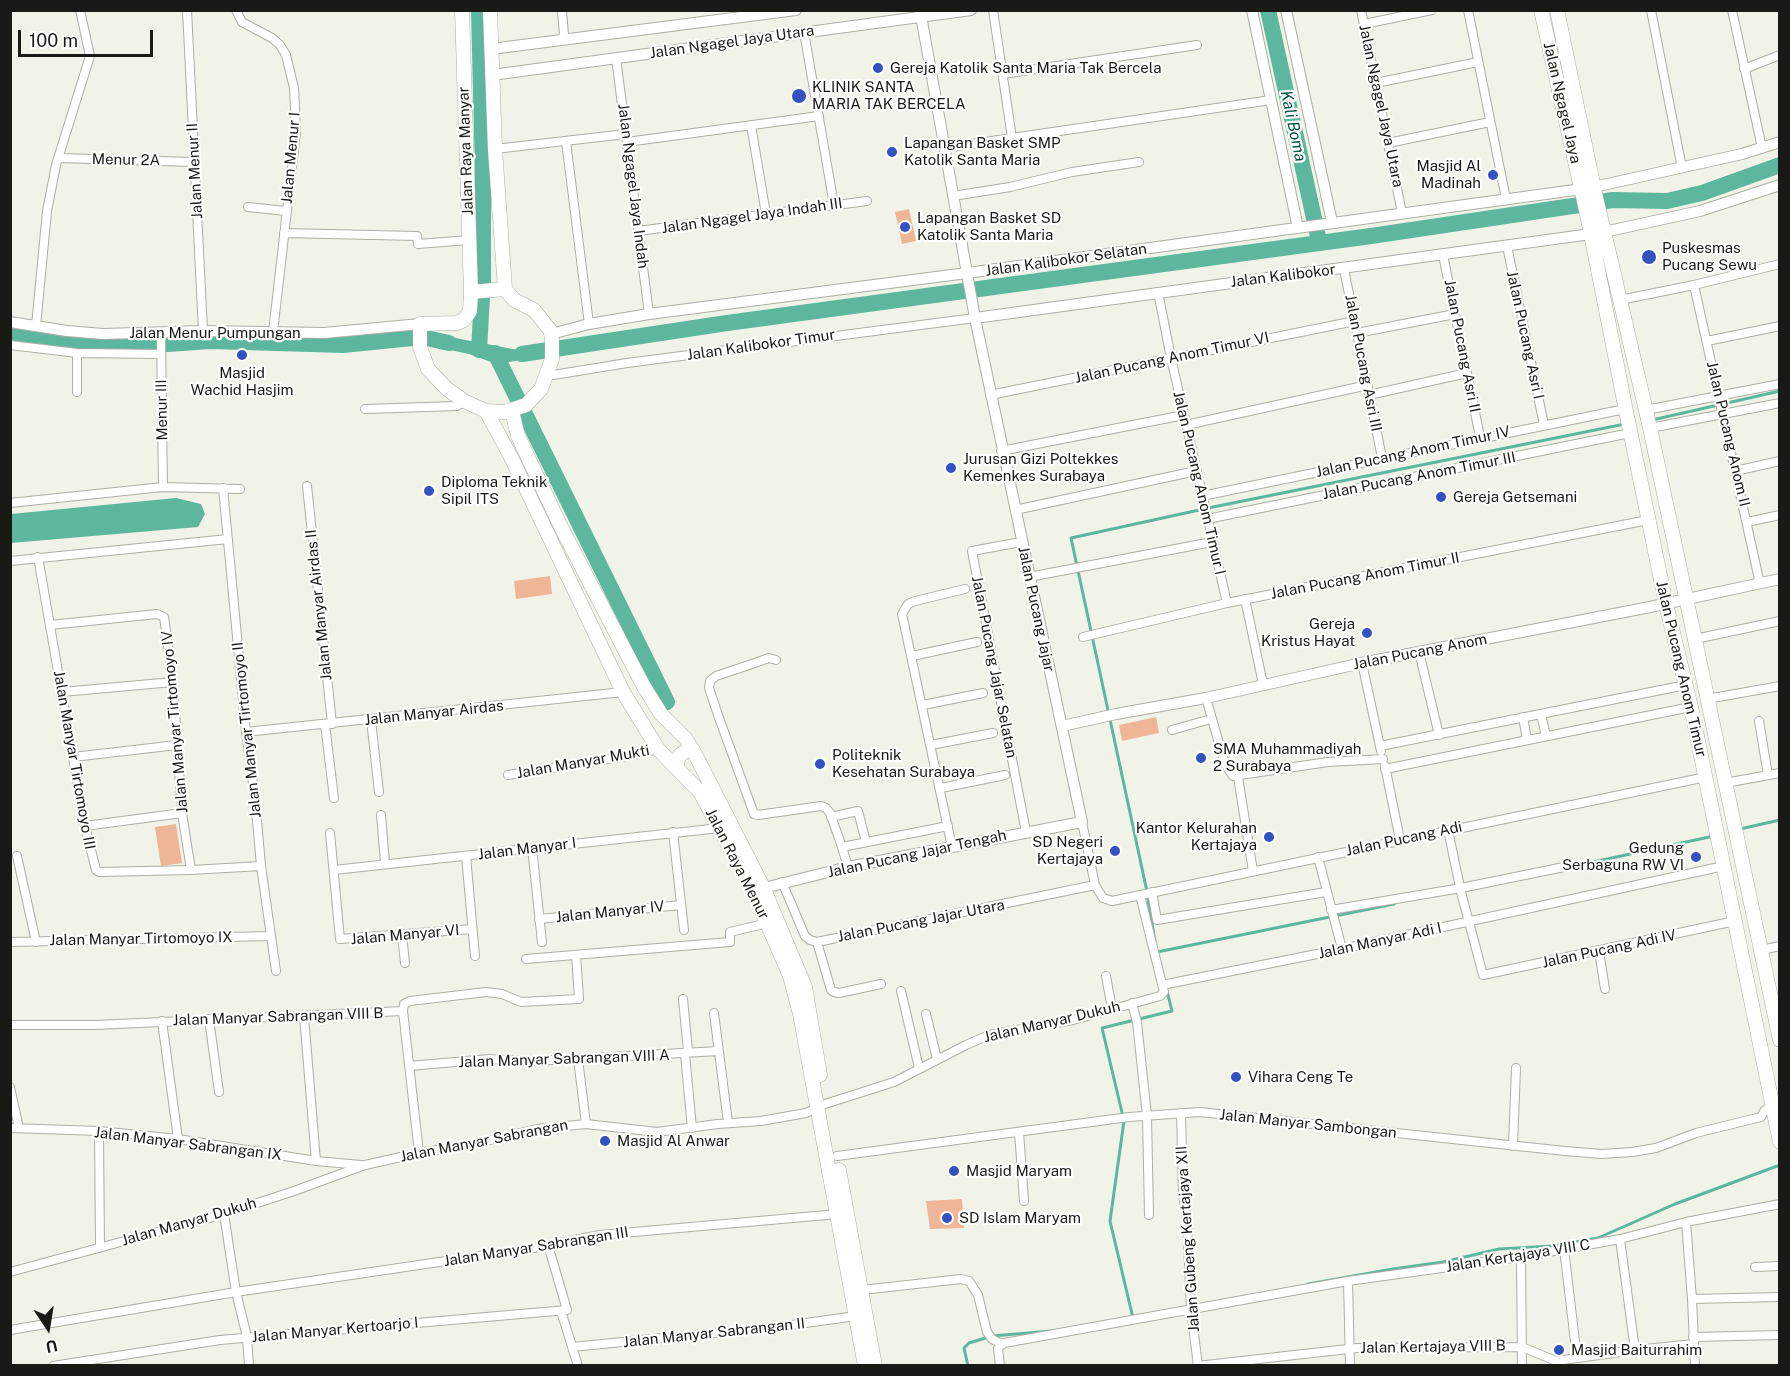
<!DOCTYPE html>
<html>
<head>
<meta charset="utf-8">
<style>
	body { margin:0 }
	#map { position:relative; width:1790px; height:1376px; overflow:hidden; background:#f1f3e9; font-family:"Public Sans",sans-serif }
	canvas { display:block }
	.frame { position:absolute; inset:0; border:12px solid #191916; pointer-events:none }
	.north { position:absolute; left:18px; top:1298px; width:60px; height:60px; -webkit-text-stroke:4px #fffffd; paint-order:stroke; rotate:168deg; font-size:16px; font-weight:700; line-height:24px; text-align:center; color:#191916 }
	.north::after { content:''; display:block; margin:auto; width:21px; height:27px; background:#191916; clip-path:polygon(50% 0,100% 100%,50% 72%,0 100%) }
	.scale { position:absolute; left:18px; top:30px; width:135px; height:27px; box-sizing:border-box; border:3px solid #191916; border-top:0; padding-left:8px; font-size:18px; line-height:21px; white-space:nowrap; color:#191916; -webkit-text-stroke:4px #fffffd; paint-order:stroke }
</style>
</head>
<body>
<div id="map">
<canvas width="1790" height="1376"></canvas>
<div class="frame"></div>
<div class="north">U</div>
<div class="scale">100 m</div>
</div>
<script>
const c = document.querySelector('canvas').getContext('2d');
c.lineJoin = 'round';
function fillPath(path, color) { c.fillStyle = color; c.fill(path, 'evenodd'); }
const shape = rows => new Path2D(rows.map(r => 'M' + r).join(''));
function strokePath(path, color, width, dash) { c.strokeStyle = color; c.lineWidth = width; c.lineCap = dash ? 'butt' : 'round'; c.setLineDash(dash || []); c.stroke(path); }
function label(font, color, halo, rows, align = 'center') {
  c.font = font + ' "Public Sans",sans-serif'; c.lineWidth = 4.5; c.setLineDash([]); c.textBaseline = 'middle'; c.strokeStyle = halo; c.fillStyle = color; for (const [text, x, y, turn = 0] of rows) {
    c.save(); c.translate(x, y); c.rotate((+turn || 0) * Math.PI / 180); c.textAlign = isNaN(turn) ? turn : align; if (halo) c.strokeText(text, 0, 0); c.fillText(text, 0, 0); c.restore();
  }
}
fillPath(shape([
	[909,209,916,241,902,244,895,212],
	[550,576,552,594,516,599,514,581],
	[1156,717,1159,733,1122,741,1119,725],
	[176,824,182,863,161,866,155,827],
	[962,1199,964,1228,930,1229,926,1201]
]), '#eeb597');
fillPath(shape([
	[429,333,518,350,542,346,544,356,503,363,491,362,469,354,427,345],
	[176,498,201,504,205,514,198,527,11,543,11,514]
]), '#5db79f');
strokePath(shape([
	[1652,420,1780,391],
	[1740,829,1780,820],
	[1565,868,1714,836],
	[1155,941,1146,887,1071,538,1213,507,1625,424],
	[1157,952,1394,904],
	[1308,1284,1393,1269,1443,1262,1499,1249,1552,1246,1598,1238,1675,1204,1780,1165],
	[1133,1318,1110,1221,1124,1121,1102,1028,1172,1011,1167,991],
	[968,1366,964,1348,969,1343,992,1336,1051,1331]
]), '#5db79f', 3);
strokePath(shape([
	[479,10,483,174,483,283],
	[1268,10,1319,241],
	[10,335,68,343,168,344,210,341,343,345,422,337,449,343],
	[479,350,482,297],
	[495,353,667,702],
	[522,354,727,323,1371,236,1613,200,1667,201,1702,193,1780,165]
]), '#5db79f', 16);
const minor = shape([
	[187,10,203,331],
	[236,10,242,22,272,38,280,45,286,55,294,88,296,132,273,332],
	[993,10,1012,138],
	[1361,10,1402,213],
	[1468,10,1506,199],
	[1651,10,1682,168],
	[1732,10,1762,148],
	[1364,24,1432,10],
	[804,32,834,205],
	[561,40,564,35,562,10],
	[616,58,649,314],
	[1744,69,1780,55],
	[1003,74,1197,45],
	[1376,83,1478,62],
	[751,125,766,214],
	[566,141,589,324],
	[627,142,819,116],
	[1388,143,1490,122],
	[944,148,1271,100],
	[495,149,626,134],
	[59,158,194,162],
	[953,196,1010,187,1072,172,1139,162],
	[248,207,286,211],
	[638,231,867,201],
	[284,233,417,236,418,244,469,240],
	[1507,246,1544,425],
	[1443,255,1480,437],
	[1344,269,1382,458],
	[1694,285,1760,584],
	[1158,292,1171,358,1227,603],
	[1620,300,1694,285,1780,264],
	[36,326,47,211,56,165,90,56,80,10],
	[161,333,163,487],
	[1357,333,1455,314],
	[1707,341,1780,326],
	[10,345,77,353,161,354],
	[77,353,77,392],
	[547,376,627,363,975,318],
	[990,395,1355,321],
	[1369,395,1467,373],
	[365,409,457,406,464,401],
	[1646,410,1780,384],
	[1186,425,1368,385],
	[1650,428,1780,403],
	[1001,451,1184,415],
	[1735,471,1780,461],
	[307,486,332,724],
	[223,488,246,732,255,798,261,866,276,971],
	[1202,496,1625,409],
	[10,503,163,487,240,489],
	[1015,510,1196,471],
	[1207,519,1630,433],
	[1747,522,1780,515],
	[1021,542,972,551,1026,832],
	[38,557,85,826,96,870,99,872,191,870,261,866],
	[10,561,228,539],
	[1029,577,1212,542],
	[1245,599,1263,684],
	[50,625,157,614,164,617,173,682,182,813,191,870],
	[1083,637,1227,603,1648,520],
	[1695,639,1780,621],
	[1419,652,1439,735],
	[912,656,977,642],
	[776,660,769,658,746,666,716,676,710,681,709,688,718,715,754,814,758,815,821,806,826,808,830,813,842,847],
	[1362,663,1381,751],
	[62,692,173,682],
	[1206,698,1225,764,1233,776,1328,762,1383,759],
	[1707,699,1780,686],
	[923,705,983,693],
	[1541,714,1546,736],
	[1523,717,1527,740],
	[371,720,379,792],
	[1759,721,1768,775],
	[325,724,334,798],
	[1172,730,1211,719],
	[246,732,623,692],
	[931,745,993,733],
	[1380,746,1686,685],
	[73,757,177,745],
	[1385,766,1400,840],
	[1385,769,1691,707],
	[508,775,639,754,658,749],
	[1238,777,1253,871],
	[1725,783,1780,773],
	[941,788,1005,775],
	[381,815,385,863],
	[831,817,858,811,866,842],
	[1082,822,1095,885,1103,898,1112,901,1706,777],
	[85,826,182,813],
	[1448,830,1461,892,1483,975,1735,921],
	[673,832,684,930],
	[330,833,340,939,472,929],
	[952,847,902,614,908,604,915,601,965,589],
	[532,848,542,942],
	[17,856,36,942],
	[466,856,475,956],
	[1318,857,1342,949],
	[848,867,842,847,948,826],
	[334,870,720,828],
	[782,882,805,936,810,940,817,942,1095,885],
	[1152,892,1157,920,1326,892],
	[1331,910,1461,888,1564,867],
	[539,919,681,905],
	[402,935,405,963],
	[10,942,271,936],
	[817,942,831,990,834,992,839,993,881,984],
	[1761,950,1780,946],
	[1599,951,1605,989],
	[526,959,730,942,730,932,768,923],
	[1106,976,1112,1009],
	[1162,985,1342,949,1724,866],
	[901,991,919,1068],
	[683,999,688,1051],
	[1132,1003,1137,1022,1147,1116,1149,1215],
	[714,1013,728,1123],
	[926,1014,937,1059],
	[304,1016,316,1161],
	[209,1019,219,1092],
	[162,1021,178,1139],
	[10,1025,95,1025,403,1011],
	[685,1054,692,1128],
	[578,1059,586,1124],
	[409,1066,490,1059,534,1061,719,1051],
	[10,1087,19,1128],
	[1181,1113,1183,1194,1187,1220,1191,1309,1198,1366],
	[10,1128,99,1131,178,1139,316,1161,361,1165],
	[99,1131,100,1247],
	[1019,1132,1024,1201],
	[1513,1146,1516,1068],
	[419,1153,403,1011,404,1004,410,1001,486,992,502,994,521,1002,579,999,576,955],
	[837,1156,1129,1117,1200,1112,1565,1151,1602,1154,1632,1152,1656,1148,1696,1133,1761,1117,1765,1110,1772,1106],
	[224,1214,236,1292,247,1337,249,1366],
	[1686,1222,1692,1299,1695,1366],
	[1620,1239,1635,1350],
	[1564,1249,1577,1358],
	[1521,1257,1522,1366],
	[1755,1267,1780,1266],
	[10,1272,224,1214,294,1191,365,1165,419,1153,469,1145,537,1129,586,1124,657,1132,718,1124,761,1121,806,1113,825,1104,894,1082,966,1045,989,1035,1073,1020,1160,996,1164,992,1140,895],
	[1348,1281,1350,1366],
	[862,1290,961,1279,969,1281,978,1295,987,1332,992,1339,1002,1344],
	[1692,1299,1780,1297],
	[561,1311,578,1366],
	[10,1330,236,1292,534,1248,600,1235,838,1214],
	[1693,1337,1780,1335],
	[572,1347,784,1326,856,1316],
	[53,1366,220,1340,567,1310,548,1245],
	[1000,1366,998,1348,1004,1343,1348,1281,1521,1257,1620,1239,1686,1222,1780,1204],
	[1197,1366,1357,1348,1522,1347,1556,1361,1635,1350,1694,1344]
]);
const tertiary = shape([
	[1252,10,1298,228],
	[1286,10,1332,222],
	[491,49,796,10],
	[492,75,971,10],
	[1594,187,1742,154,1780,142],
	[1604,232,1700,211,1780,185],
	[975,318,1591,234],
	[10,322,67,331,103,334,203,331,324,333,420,324],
	[551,334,589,324,649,314,967,273,1582,189],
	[1062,726,1116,714,1206,698,1362,663,1650,607,1780,579],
	[756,890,848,867,1082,822,975,318,920,10]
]);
const primary = shape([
	[462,10,471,292,470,311,464,320,457,323,420,324,420,347,428,369,447,389,464,401,486,411,505,412,526,405,541,389,552,359,552,337,550,330,534,310,514,300,505,289,495,149,490,10],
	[1541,10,1588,219,1627,416,1666,604,1691,707,1780,1142],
	[1557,10,1595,193,1650,428,1780,1040],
	[471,292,505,289],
	[486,411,511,457,623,692,658,749,700,792,753,891,790,976,800,1014,865,1366],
	[512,411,518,436,561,527,643,685,661,714,686,739,695,754,763,887,805,987,820,1075],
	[677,768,677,762,680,755,686,751,693,750],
	[839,1170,875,1366]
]);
strokePath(minor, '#adaea5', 10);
strokePath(tertiary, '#adaea5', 12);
strokePath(primary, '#adaea5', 15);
strokePath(minor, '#fff', 8);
strokePath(tertiary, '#fff', 10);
strokePath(primary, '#fff', 14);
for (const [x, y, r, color] of [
	[878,68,6,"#3451c2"],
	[799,96,8,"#3451c2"],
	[892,152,6,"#3451c2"],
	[1493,175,6,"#3451c2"],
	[905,227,6,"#3451c2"],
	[1649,257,8,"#3451c2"],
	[242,355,6,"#3451c2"],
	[951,468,6,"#3451c2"],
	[429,491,6,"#3451c2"],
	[1441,497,6,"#3451c2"],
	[1367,633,6,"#3451c2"],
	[1201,758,6,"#3451c2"],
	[820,764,6,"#3451c2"],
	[1269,837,6,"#3451c2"],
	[1115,851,6,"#3451c2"],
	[1696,857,6,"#3451c2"],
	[1236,1077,6,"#3451c2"],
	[605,1141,6,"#3451c2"],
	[954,1171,6,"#3451c2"],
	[947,1218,6,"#3451c2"],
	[1559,1350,6,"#3451c2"]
]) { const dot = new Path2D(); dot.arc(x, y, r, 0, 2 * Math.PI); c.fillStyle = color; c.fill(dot); strokePath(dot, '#fffffd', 2); }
label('15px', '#191916', '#fffffd', [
	["Jalan Ngagel Jaya Utara",732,42,-8],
	["Jalan Ngagel Jaya",1562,103,77],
	["Jalan Ngagel Jaya Utara",1381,106,78],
	["Jalan Raya Manyar",466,151,-92],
	["Jalan Menur I",291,158,-85],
	["Menur 2A",126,160,1],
	["Jalan Menur II",195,171,-93],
	["Jalan Ngagel Jaya Indah",633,186,83],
	["Jalan Ngagel Jaya Indah III",752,216,-8],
	["Jalan Kalibokor Selatan",1066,260,-8],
	["Jalan Kalibokor",1283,276,-7],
	["Jalan Menur Pumpungan",215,333],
	["Jalan Pucang Asri I",1525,335,78],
	["Jalan Kalibokor Timur",761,345,-8],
	["Jalan Pucang Asri II",1462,346,79],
	["Jalan Pucang Anom Timur VI",1172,358,-12],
	["Jalan Pucang Asri III",1363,363,79],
	["Menur III",162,410,-91],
	["Jalan Pucang Anom II",1728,434,77],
	["Jalan Pucang Anom Timur IV",1413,452,-12],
	["Jalan Pucang Anom Timur III",1419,476,-11],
	["Jalan Pucang Anom Timur I",1199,483,77],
	["Jalan Pucang Anom Timur II",1365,576,-11],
	["Jalan Manyar Airdas II",319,605,-96],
	["Jalan Pucang Jajar",1036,609,78],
	["Jalan Pucang Anom",1420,652,-11],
	["Jalan Pucang Jajar Selatan",994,667,79],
	["Jalan Pucang Anom Timur",1681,669,77],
	["Jalan Manyar Airdas",434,713,-6],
	["Jalan Manyar Tirtomoyo IV",175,722,-95],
	["Jalan Manyar Tirtomoyo II",247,730,-96],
	["Jalan Manyar Tirtomoyo III",74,760,80],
	["Jalan Manyar Mukti",583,762,-10],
	["Jalan Pucang Adi",1404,839,-12],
	["Jalan Manyar I",527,849,-7],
	["Jalan Pucang Jajar Tengah",917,854,-12],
	["Jalan Raya Menur",737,864,63],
	["Jalan Manyar IV",610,912,-6],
	["Jalan Pucang Jajar Utara",921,921,-11],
	["Jalan Manyar VI",405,935,-5],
	["Jalan Manyar Tirtomoyo IX",141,939,-1],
	["Jalan Manyar Adi I",1380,941,-12],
	["Jalan Pucang Adi IV",1609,949,-12],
	["Jalan Manyar Sabrangan VIII B",278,1017,-2],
	["Jalan Manyar Dukuh",1052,1022,-13],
	["Jalan Manyar Sabrangan VIII A",564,1059,-2],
	["Jalan Manyar Sambongan",1308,1124,6],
	["Jalan Manyar Sabrangan",484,1141,-11],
	["Jalan Manyar Sabrangan IX",188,1144,7],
	["Jalan Manyar Dukuh",189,1222,-16],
	["Jalan Gubeng Kertajaya XII",1188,1239,-94],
	["Jalan Manyar Sabrangan III",536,1247,-9],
	["Jalan Kertajaya VIII C",1518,1256,-9],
	["Jalan Manyar Kertoarjo I",335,1330,-5],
	["Jalan Manyar Sabrangan II",714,1333,-6],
	["Jalan Kertajaya VIII B",1433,1347,-1]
]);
label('15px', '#191916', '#fffffd', [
	["Gereja Katolik Santa Maria Tak Bercela",890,68],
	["KLINIK SANTA",812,87],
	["MARIA TAK BERCELA",812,104],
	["Lapangan Basket SMP",904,143],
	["Katolik Santa Maria",904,160],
	["Masjid Al",1481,166,"right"],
	["Madinah",1481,183,"right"],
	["Lapangan Basket SD",917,218],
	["Katolik Santa Maria",917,235],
	["Puskesmas",1662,248],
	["Pucang Sewu",1662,265],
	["Masjid",242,373,"center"],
	["Wachid Hasjim",242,390,"center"],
	["Jurusan Gizi Poltekkes",963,459],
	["Kemenkes Surabaya",963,476],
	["Diploma Teknik",441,482],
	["Sipil ITS",441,499],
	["Gereja Getsemani",1453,497],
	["Gereja",1355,624,"right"],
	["Kristus Hayat",1355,641,"right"],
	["SMA Muhammadiyah",1213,749],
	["2 Surabaya",1213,766],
	["Politeknik",832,755],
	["Kesehatan Surabaya",832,772],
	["Kantor Kelurahan",1257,828,"right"],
	["Kertajaya",1257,845,"right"],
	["SD Negeri",1103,842,"right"],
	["Kertajaya",1103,859,"right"],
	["Gedung",1684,848,"right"],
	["Serbaguna RW VI",1684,865,"right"],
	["Vihara Ceng Te",1248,1077],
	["Masjid Al Anwar",617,1141],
	["Masjid Maryam",966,1171],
	["SD Islam Maryam",959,1218],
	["Masjid Baiturrahim",1571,1350]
], 'left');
label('italic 16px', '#005242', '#fffffd', [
	["Kali Boma",1293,126,78]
]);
</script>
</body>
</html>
